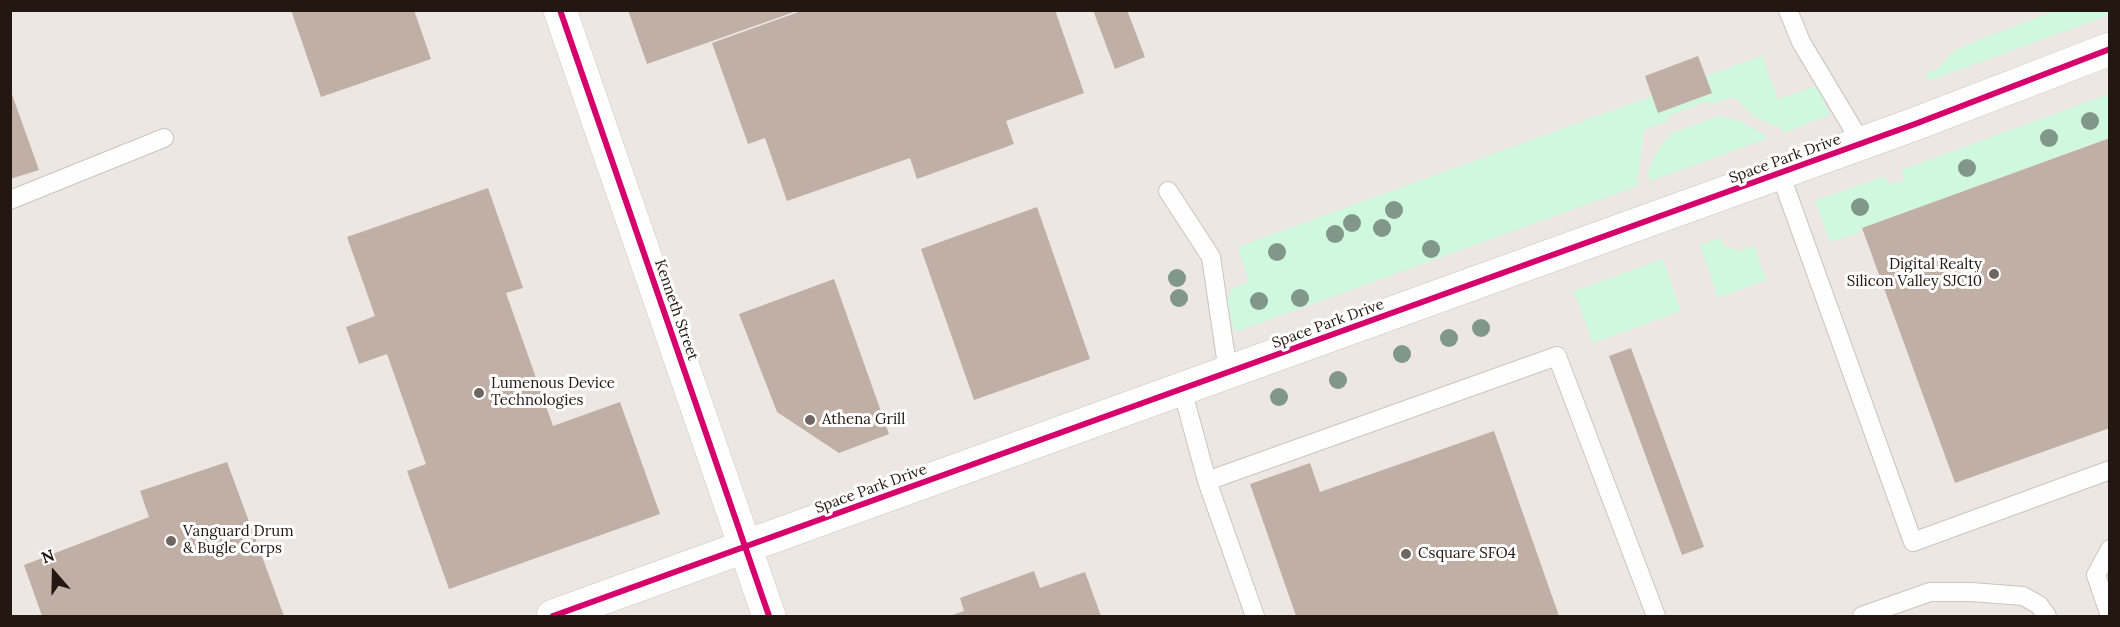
<!DOCTYPE html>
<html>
<head>
<meta charset="utf-8">
<style>
	body { margin:0 }
	#map { position:relative; width:2120px; height:627px; overflow:hidden; background:#fcf9f7; font-family:Lora,serif }
	canvas { display:block }
	.frame { position:absolute; inset:0; border:12px solid #231712; pointer-events:none }
	.north { position:absolute; left:24px; top:543px; width:60px; height:60px; -webkit-text-stroke:4px #fff; paint-order:stroke; rotate:340deg; font-size:16px; font-weight:700; line-height:24px; text-align:center; color:#231712 }
	.north::after { content:''; display:block; margin:auto; width:21px; height:27px; background:#231712; clip-path:polygon(50% 0,100% 100%,50% 72%,0 100%) }
</style>
</head>
<body>
<div id="map">
<canvas width="2120" height="627"></canvas>
<div class="frame"></div>
<div class="north">N</div>
</div>
<script>
const c = document.querySelector('canvas').getContext('2d');
c.lineJoin = 'round';
function fillPath(path, color) { c.fillStyle = color; c.fill(path, 'evenodd'); }
const shape = rows => new Path2D(rows.map(r => 'M' + r).join(''));
function strokePath(path, color, width, dash) { c.strokeStyle = color; c.lineWidth = width; c.lineCap = dash ? 'butt' : 'round'; c.setLineDash(dash || []); c.stroke(path); }
function label(font, color, halo, rows, align = 'center') {
  c.font = font + ' Lora,serif'; c.lineWidth = 6; c.setLineDash([]); c.textBaseline = 'middle'; c.strokeStyle = halo; c.fillStyle = color; for (const [text, x, y, turn = 0] of rows) {
    c.save(); c.translate(x, y); c.rotate((+turn || 0) * Math.PI / 180); c.textAlign = isNaN(turn) ? turn : align; if (halo) c.strokeText(text, 0, 0); c.fillText(text, 0, 0); c.restore();
  }
}
fillPath(shape([
	[11,11,2109,11,2109,616,11,616]
]), '#ede7e4');
fillPath(shape([
	[2057,10,2109,11,2109,15,1931,80,1924,75,1939,68,1954,51,1969,44],
	[1762,56,1778,99,1817,86,1830,115,1783,133,1780,128,1755,117,1734,97,1710,105,1708,101,1668,116,1669,120,1644,130,1637,186,1235,332,1226,306,1231,289,1249,282,1238,247,1652,96,1659,113,1712,93,1706,76],
	[2109,94,2109,138,1859,229,1859,233,1830,242,1815,201,1885,176,1889,185,1905,180,1901,170],
	[1719,116,1740,121,1764,134,1766,139,1650,181,1648,172,1654,157,1664,141,1672,133],
	[1721,238,1724,246,1740,251,1754,246,1766,280,1718,298,1700,245],
	[1663,259,1681,311,1593,343,1574,291]
]), '#cff8de');
fillPath(shape([
	[291,10,414,10,431,59,321,97],
	[628,10,797,10,797,11,647,64],
	[804,10,1055,10,1084,93,1006,121,1014,144,917,179,910,158,787,201,765,138,748,144,712,43],
	[1093,10,1127,10,1145,57,1115,69],
	[1698,56,1712,93,1658,113,1645,76],
	[10,89,39,170,10,179],
	[2110,138,2110,428,1955,483,1862,228],
	[488,188,523,288,506,293,553,426,620,402,660,514,449,589,407,471,426,464,387,354,359,364,346,327,375,316,347,237],
	[1037,207,1090,359,974,400,921,249],
	[834,279,889,434,839,453,777,412,739,314],
	[1631,348,1704,547,1682,555,1609,356],
	[1494,431,1559,616,1296,616,1250,484,1310,463,1320,492],
	[227,462,284,616,42,616,24,565,149,517,140,491],
	[1034,571,1040,588,1085,572,1101,616,950,616,964,611,960,598]
]), '#c0afa5');
const service = shape([
	[1788,10,1801,42,1862,144],
	[1780,173,1913,542,2110,470],
	[1168,191,1211,257,1228,372],
	[10,200,164,138],
	[1182,389,1207,481,1255,616],
	[1207,481,1557,356,1656,616],
	[2110,549,2096,575,2110,616],
	[1862,616,1930,592,1971,592,2023,596,2039,605,2047,616]
]);
const minor = shape([
	[560,10,769,616],
	[553,616,1915,124,2110,49]
]);
strokePath(service, '#cbc4bf', 20);
strokePath(minor, '#cbc4bf', 34);
strokePath(service, '#fffefe', 18);
strokePath(minor, '#fffefe', 33);
strokePath(shape([
	[560,10,769,616],
	[553,616,1915,124,2110,49]
]), '#d6006c', 6);
c.fillStyle = '#81978a';
for (const [x, y] of [
	[2090,121],
	[2049,138],
	[1967,168],
	[1860,207],
	[1394,210],
	[1352,223],
	[1382,228],
	[1335,234],
	[1431,249],
	[1277,252],
	[1177,278],
	[1179,298],
	[1300,298],
	[1259,301],
	[1481,328],
	[1449,338],
	[1402,354],
	[1338,380],
	[1279,397]
]) { c.beginPath(); c.arc(x, y, 9, 0, 2 * Math.PI); c.fill(); }
for (const [x, y, r, color] of [
	[1994,274,6,"#6f6662"],
	[479,393,6,"#6f6662"],
	[810,420,6,"#6f6662"],
	[171,541,6,"#6f6662"],
	[1406,554,6,"#6f6662"]
]) { const dot = new Path2D(); dot.arc(x, y, r, 0, 2 * Math.PI); c.fillStyle = color; c.fill(dot); strokePath(dot, '#fff', 2); }
label('15px', '#231712', '#fff', [
	["Space Park Drive",1785,159,-20],
	["Kenneth Street",676,310,71],
	["Space Park Drive",1328,324,-20],
	["Space Park Drive",871,489,-20]
]);
label('15px', '#231712', '#fff', [
	["Digital Realty",1982,265,"right"],
	["Silicon Valley SJC10",1982,282,"right"],
	["Lumenous Device",491,384],
	["Technologies",491,401],
	["Athena Grill",822,420],
	["Vanguard Drum",183,532],
	["& Bugle Corps",183,549],
	["Csquare SFO4",1418,554]
], 'left');
</script>
</body>
</html>
